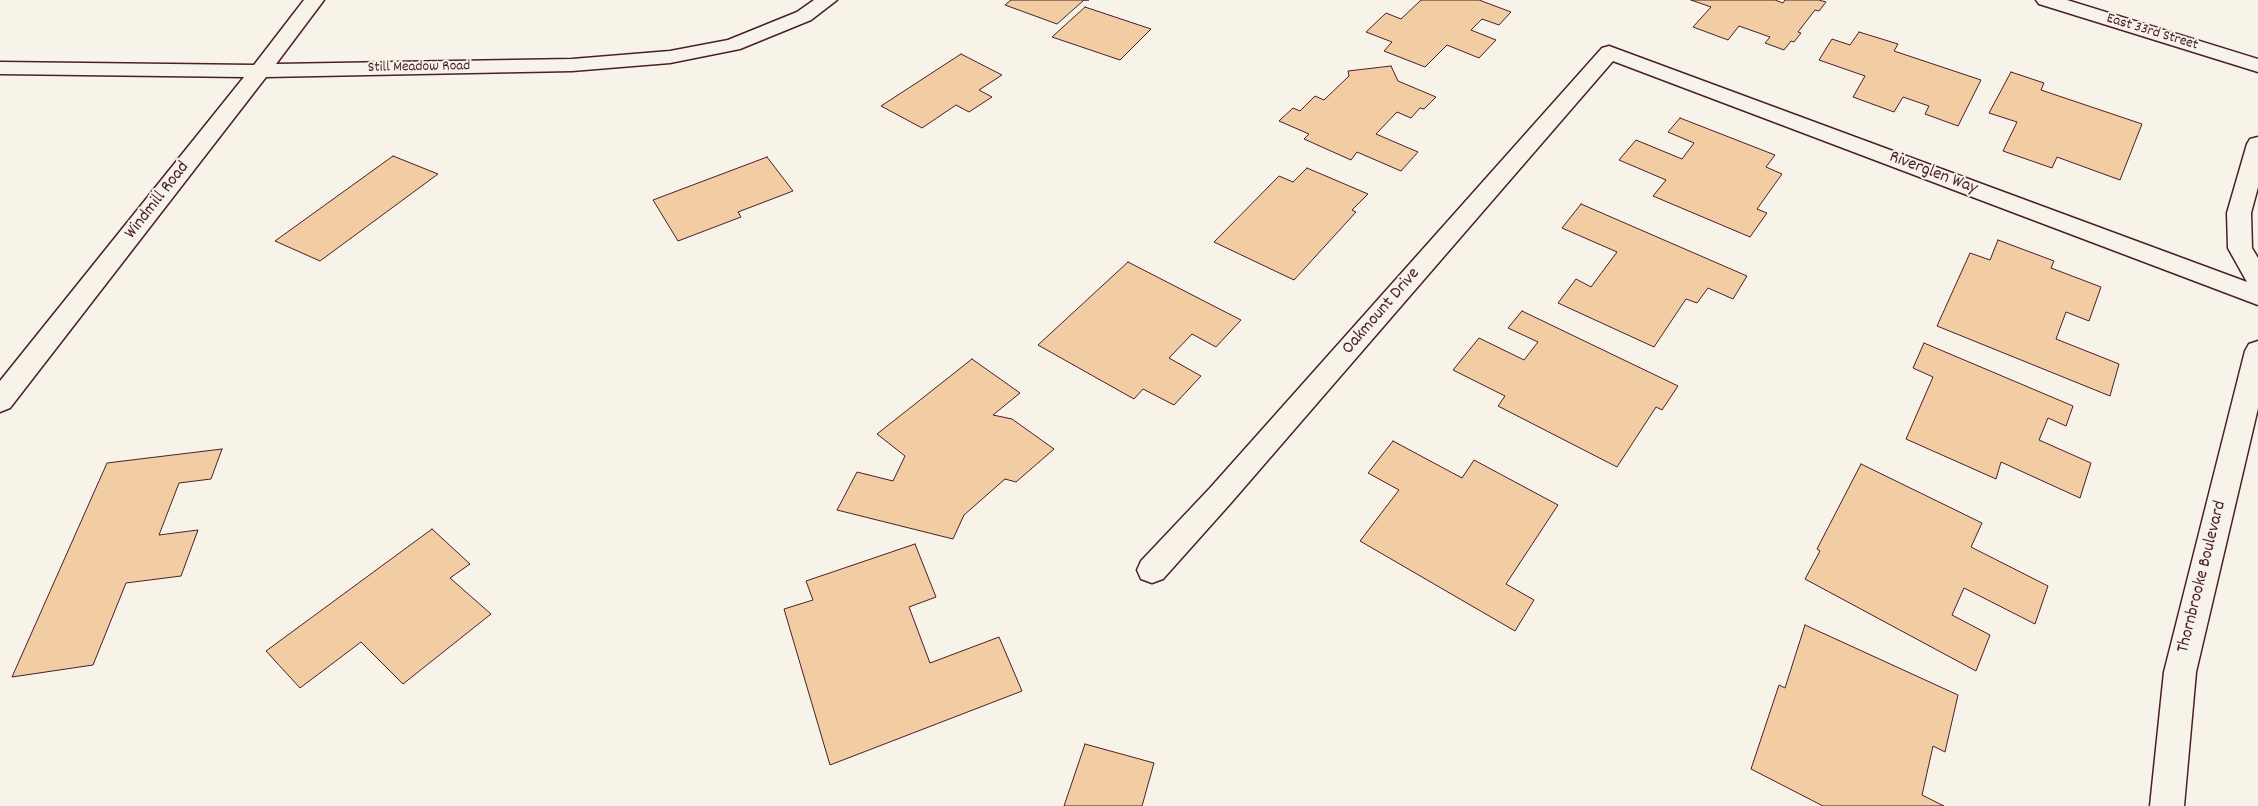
<!DOCTYPE html>
<html>
<head>
<meta charset="utf-8">
<style>
	body { margin:0 }
	canvas { display:block; background:#f7f3e8 }
</style>
</head>
<body>
<canvas width="2258" height="806"></canvas>
<script>
const c = document.querySelector('canvas').getContext('2d');
c.lineJoin = 'round';
function fillPath(path, color) { c.fillStyle = color; c.fill(path, 'evenodd'); }
const shape = rows => new Path2D(rows.map(r => 'M' + r).join(''));
function strokePath(path, color, width, dash) { c.strokeStyle = color; c.lineWidth = width; c.lineCap = dash ? 'butt' : 'round'; c.setLineDash(dash || []); c.stroke(path); }
function label(font, color, halo, rows, align = 'center') {
  c.font = font + ' Dekko,sans-serif'; c.lineWidth = 4; c.setLineDash([]); c.textBaseline = 'middle'; c.strokeStyle = halo; c.fillStyle = color; for (const [text, x, y, turn = 0] of rows) {
    c.save(); c.translate(x, y); c.rotate((+turn || 0) * Math.PI / 180); c.textAlign = isNaN(turn) ? turn : align; if (halo) c.strokeText(text, 0, 0); c.fillText(text, 0, 0); c.restore();
  }
}
const building = shape([
	[1011,0,1089,0,1084,0,1057,24,1005,5,1011,0],
	[1421,0,1479,0,1511,12,1499,25,1482,19,1471,30,1496,40,1479,58,1447,45,1425,67,1384,51,1392,42,1366,32,1386,13,1401,19,1421,0],
	[1691,0,1775,0,1783,3,1785,0,1819,0,1826,2,1819,11,1815,10,1798,32,1801,33,1794,42,1791,41,1784,50,1765,43,1770,37,1739,26,1728,40,1693,27,1711,7,1691,0],
	[1085,7,1151,29,1120,60,1052,37,1085,7],
	[1859,32,1898,44,1894,51,1981,80,1958,126,1925,114,1929,106,1903,97,1894,112,1853,97,1865,76,1819,60,1832,39,1850,45,1859,32],
	[961,54,1002,75,979,90,992,97,969,112,956,105,922,128,881,106,961,54],
	[1391,66,1398,81,1436,97,1424,109,1420,108,1411,118,1397,112,1376,134,1418,152,1401,171,1357,152,1351,160,1304,139,1309,134,1279,121,1293,108,1300,111,1315,96,1324,100,1349,76,1348,71,1391,66],
	[2011,72,2044,83,2041,90,2142,124,2120,180,2057,157,2052,168,2003,151,2017,122,1989,113,2011,72],
	[1680,118,1775,155,1766,167,1782,174,1757,209,1767,213,1750,237,1653,196,1666,180,1619,160,1636,140,1682,159,1694,143,1668,132,1680,118],
	[393,156,438,174,320,261,275,241,393,156],
	[767,157,793,191,738,212,741,217,678,241,653,200,767,157],
	[1307,168,1368,194,1352,210,1356,212,1294,280,1214,242,1279,176,1293,182,1307,168],
	[1581,204,1747,276,1733,299,1708,288,1697,303,1686,299,1654,347,1558,303,1576,279,1591,287,1617,252,1562,228,1581,204],
	[1998,240,2054,261,2051,268,2101,287,2089,321,2066,312,2056,339,2119,364,2110,396,1937,326,1970,253,1990,260,1998,240],
	[1128,262,1241,320,1216,347,1192,334,1169,358,1201,376,1174,405,1143,389,1134,399,1038,345,1128,262],
	[1522,311,1678,386,1662,410,1656,407,1617,467,1498,406,1505,396,1453,370,1479,338,1524,360,1538,342,1508,328,1522,311],
	[1924,343,2073,406,2066,426,2048,418,2039,440,2091,463,2080,498,2001,462,1996,479,1906,439,1933,377,1913,368,1924,343],
	[972,359,1020,393,993,415,1012,419,1054,449,1016,482,1005,479,964,515,953,539,837,510,857,472,893,481,905,456,877,434,972,359],
	[1393,441,1462,478,1474,460,1558,505,1506,584,1534,600,1515,631,1360,541,1399,490,1368,473,1393,441],
	[222,449,211,479,179,483,159,535,198,530,181,576,126,583,93,665,12,677,107,463,222,449],
	[1861,464,1982,523,1971,547,2048,586,2035,624,1964,588,1952,615,1990,635,1976,671,1805,579,1820,551,1817,549,1861,464],
	[432,529,470,564,450,578,491,614,403,684,361,642,300,688,266,651,432,529],
	[915,544,936,597,909,607,930,663,999,637,1022,691,830,765,784,609,813,600,806,581,915,544],
	[1805,625,1958,695,1945,752,1933,746,1922,795,1944,806,1823,806,1751,769,1779,685,1785,688,1805,625],
	[1085,744,1154,763,1142,806,1064,806,1085,744]
]);
fillPath(building, '#f2cca2');
strokePath(building, '#4a1f2b', 1);
const minor = shape([
	[304,0,324,0,276,64,572,59,670,51,728,40,797,12,814,0,837,0,811,20,740,49,670,63,572,71,266,77,10,408,0,412,0,381,244,77,0,74,0,62,254,65,304,0],
	[1609,46,2247,282,2228,248,2227,213,2247,144,2250,139,2258,137,2258,187,2251,213,2252,248,2258,258,2258,305,1613,61,1230,504,1163,579,1152,583,1141,579,1137,570,1141,561,1210,488,1602,48,1609,46],
	[2258,341,2258,408,2196,672,2184,806,2150,806,2164,672,2245,351,2249,344,2258,341]
]);
const tertiary = shape([
	[2036,0,2067,0,2258,59,2258,72,2039,4,2036,0]
]);
strokePath(minor, '#4a1f2b', 3);
strokePath(tertiary, '#4a1f2b', 3);
fillPath(minor, '#f7f3e8');
fillPath(tertiary, '#f7f3e8');
label('15px', '#4a1f2b', '#f7f3e8', [
	["East 33rd Street",2152,33,17],
	["Still Meadow Road",419,68,-1]
]);
label('18px', '#4a1f2b', '#f7f3e8', [
	["Riverglen Way",1933,174,21],
	["Windmill Road",158,201,-52],
	["Oakmount Drive",1382,312,-49],
	["Thornbrooke Boulevard",2203,577,-76]
]);
</script>
</body>
</html>
